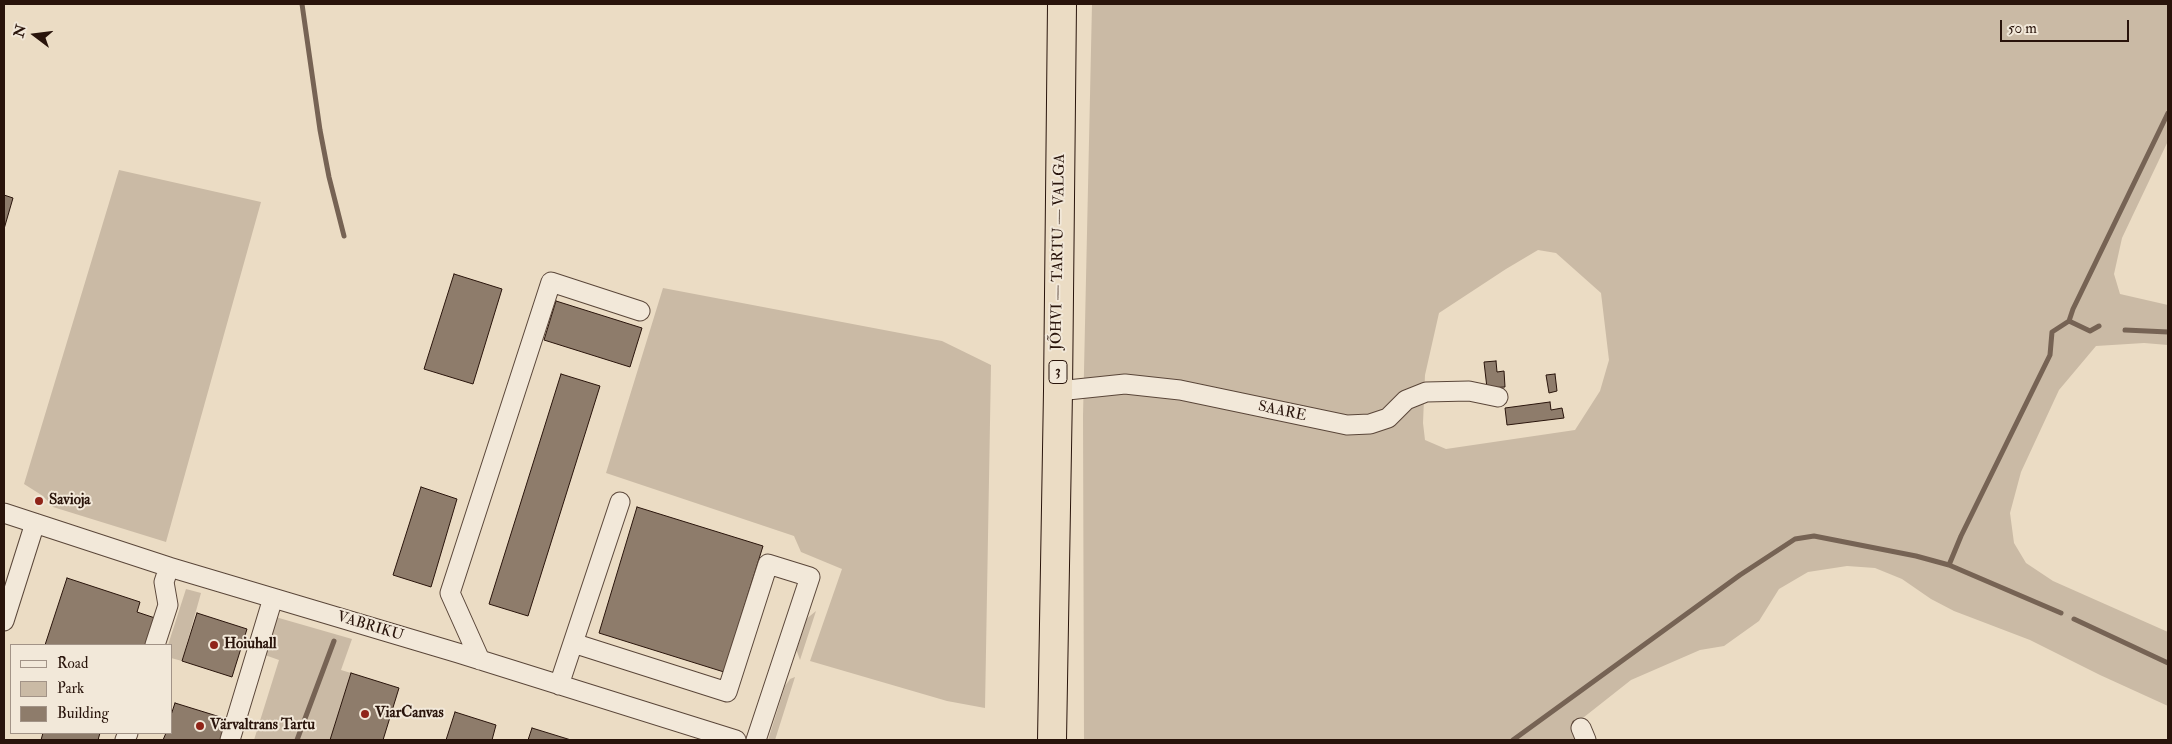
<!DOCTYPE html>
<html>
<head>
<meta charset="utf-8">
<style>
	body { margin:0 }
	#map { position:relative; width:2172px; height:744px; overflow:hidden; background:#ebdcc4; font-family:"IM FELL Double Pica",serif }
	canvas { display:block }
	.frame { position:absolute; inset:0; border:5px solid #29140b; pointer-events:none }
	.legend { position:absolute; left:10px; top:644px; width:162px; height:90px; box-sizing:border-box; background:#f2e8d9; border:1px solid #a29387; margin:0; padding:6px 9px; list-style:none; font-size:15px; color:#29140b }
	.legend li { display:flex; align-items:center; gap:10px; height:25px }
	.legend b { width:25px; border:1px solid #a29387 }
	.north { position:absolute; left:10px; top:10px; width:50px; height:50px; -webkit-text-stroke:4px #f2e8d9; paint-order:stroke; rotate:285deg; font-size:14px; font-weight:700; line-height:20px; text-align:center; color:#29140b }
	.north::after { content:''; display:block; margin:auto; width:18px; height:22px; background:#29140b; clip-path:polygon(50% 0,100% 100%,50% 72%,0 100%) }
	.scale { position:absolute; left:2000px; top:20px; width:129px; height:22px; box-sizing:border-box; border:2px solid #29140b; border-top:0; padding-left:6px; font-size:15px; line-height:18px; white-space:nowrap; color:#29140b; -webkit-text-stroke:4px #f2e8d9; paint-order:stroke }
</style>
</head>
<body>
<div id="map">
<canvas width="2172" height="744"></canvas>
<div class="frame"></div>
<ul class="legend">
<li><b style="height:6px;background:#f2e8d9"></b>Road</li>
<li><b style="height:14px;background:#cabaa5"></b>Park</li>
<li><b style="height:14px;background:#8e7c6b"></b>Building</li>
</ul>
<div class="north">N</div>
<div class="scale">50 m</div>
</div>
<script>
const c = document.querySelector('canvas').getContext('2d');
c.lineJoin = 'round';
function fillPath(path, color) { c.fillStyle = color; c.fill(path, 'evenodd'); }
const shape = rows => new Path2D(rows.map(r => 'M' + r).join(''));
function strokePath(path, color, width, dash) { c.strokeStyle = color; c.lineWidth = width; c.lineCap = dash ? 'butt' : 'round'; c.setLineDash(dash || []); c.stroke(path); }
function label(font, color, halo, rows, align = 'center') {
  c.font = font + ' "IM FELL Double Pica",serif'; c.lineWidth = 4; c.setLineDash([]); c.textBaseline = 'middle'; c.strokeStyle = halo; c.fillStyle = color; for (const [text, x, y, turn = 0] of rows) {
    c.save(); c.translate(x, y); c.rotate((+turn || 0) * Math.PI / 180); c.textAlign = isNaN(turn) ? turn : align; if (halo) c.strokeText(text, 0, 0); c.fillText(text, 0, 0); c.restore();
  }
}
fillPath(shape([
	[1092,4,2168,4,2168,141,2122,238,2114,274,2120,294,2168,305,2168,345,2144,343,2096,346,2059,390,2021,472,2010,513,2014,543,2026,563,2053,581,2168,632,2168,706,2100,675,2030,640,1954,611,1931,599,1902,579,1875,568,1847,566,1808,572,1779,589,1759,621,1724,646,1700,650,1631,680,1574,725,1577,740,1084,740,1083,416],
	[1538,250,1556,253,1601,293,1609,360,1600,391,1575,430,1446,449,1425,440,1423,423,1425,375,1439,313,1506,269],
	[119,170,261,202,166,542,53,507,43,496,24,484],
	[663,288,942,341,991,365,985,708,947,701,810,661,842,569,801,552,794,536,606,473],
	[186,589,201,593,182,661,171,658,171,645,168,645],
	[816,611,800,660,796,649,805,620],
	[272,616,352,639,341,670,351,673,330,740,254,740,279,660,262,654],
	[795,677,775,740,768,740,785,686,790,679]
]), '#cabaa5');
strokePath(shape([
	[302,4,320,130,329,177,344,236],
	[2069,321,2090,331,2099,326],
	[2125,330,2168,332],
	[1949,565,1961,536,2050,355,2052,332,2069,321,2073,309,2168,113],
	[2074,619,2168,663],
	[297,740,334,641],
	[1513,740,1740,575,1795,539,1814,536,1916,556,1949,565,2061,613]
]), '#766354', 5);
const building = shape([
	[4,195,13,198,4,229,4,195],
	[454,274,502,289,473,384,424,369,454,274],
	[556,301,642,328,630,367,544,340,556,301],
	[1496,361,1497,372,1504,371,1505,387,1487,388,1484,362,1496,361],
	[561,374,600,386,528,616,489,604,561,374],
	[1555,374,1557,391,1549,393,1546,375,1555,374],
	[1550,402,1551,410,1562,408,1564,418,1507,425,1505,408,1550,402],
	[421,487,457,499,431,587,393,575,421,487],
	[637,507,763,546,724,672,599,633,637,507],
	[67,578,140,602,137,612,158,619,150,645,45,645,67,578],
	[197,613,247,629,232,677,182,661,197,613],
	[351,673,399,688,383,740,330,740,351,673],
	[175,703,230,720,224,740,163,740,166,733,171,733,171,715,175,703],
	[455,712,496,725,492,740,446,740,455,712],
	[532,728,571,740,528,740,532,728],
	[43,733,100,733,98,740,41,740,43,733]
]);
fillPath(building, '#8e7c6b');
strokePath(building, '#29140b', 1);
const minor = shape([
	[1058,391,1125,384,1180,390,1347,425,1370,424,1388,418,1406,400,1426,392,1469,391,1498,397],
	[4,513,169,567,458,653,736,740],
	[4,621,35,523],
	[573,643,727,692,768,564,810,577,756,740],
	[155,645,168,605,164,582,169,567],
	[480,660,450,593,551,282,640,311],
	[559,685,620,502],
	[1581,728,1586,740],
	[125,740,128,733],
	[230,740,273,598]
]);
const highway = shape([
	[1052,740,1058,391,1062,4]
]);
strokePath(minor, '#5a4639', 21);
strokePath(highway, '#29140b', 30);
strokePath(minor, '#f2e8d9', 19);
strokePath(highway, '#ebdcc4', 28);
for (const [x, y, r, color] of [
	[39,501,5,"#8f2418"],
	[214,645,5,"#8f2418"],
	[365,714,5,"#8f2418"],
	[200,726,5,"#8f2418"]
]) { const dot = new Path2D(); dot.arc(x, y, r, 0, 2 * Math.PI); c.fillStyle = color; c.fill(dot); strokePath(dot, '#f2e8d9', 2); }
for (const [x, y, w] of [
	[1058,372,18]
]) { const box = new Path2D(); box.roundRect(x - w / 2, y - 11.5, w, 23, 4); c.fillStyle = '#f2e8d9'; c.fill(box); strokePath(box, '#29140b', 1); }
label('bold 14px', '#29140b', null, [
	["3",1058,372]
]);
label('15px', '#29140b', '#f2e8d9', [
	["JÕHVI — TARTU — VALGA",1059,252,-89],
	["SAARE",1282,412,12],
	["VABRIKU",370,627,17]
]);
label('bold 15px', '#29140b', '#f2e8d9', [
	["Savioja",49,501],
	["Hoiuhall",224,645],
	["ViarCanvas",375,714],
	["Värvaltrans Tartu",210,726]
], 'left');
</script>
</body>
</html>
